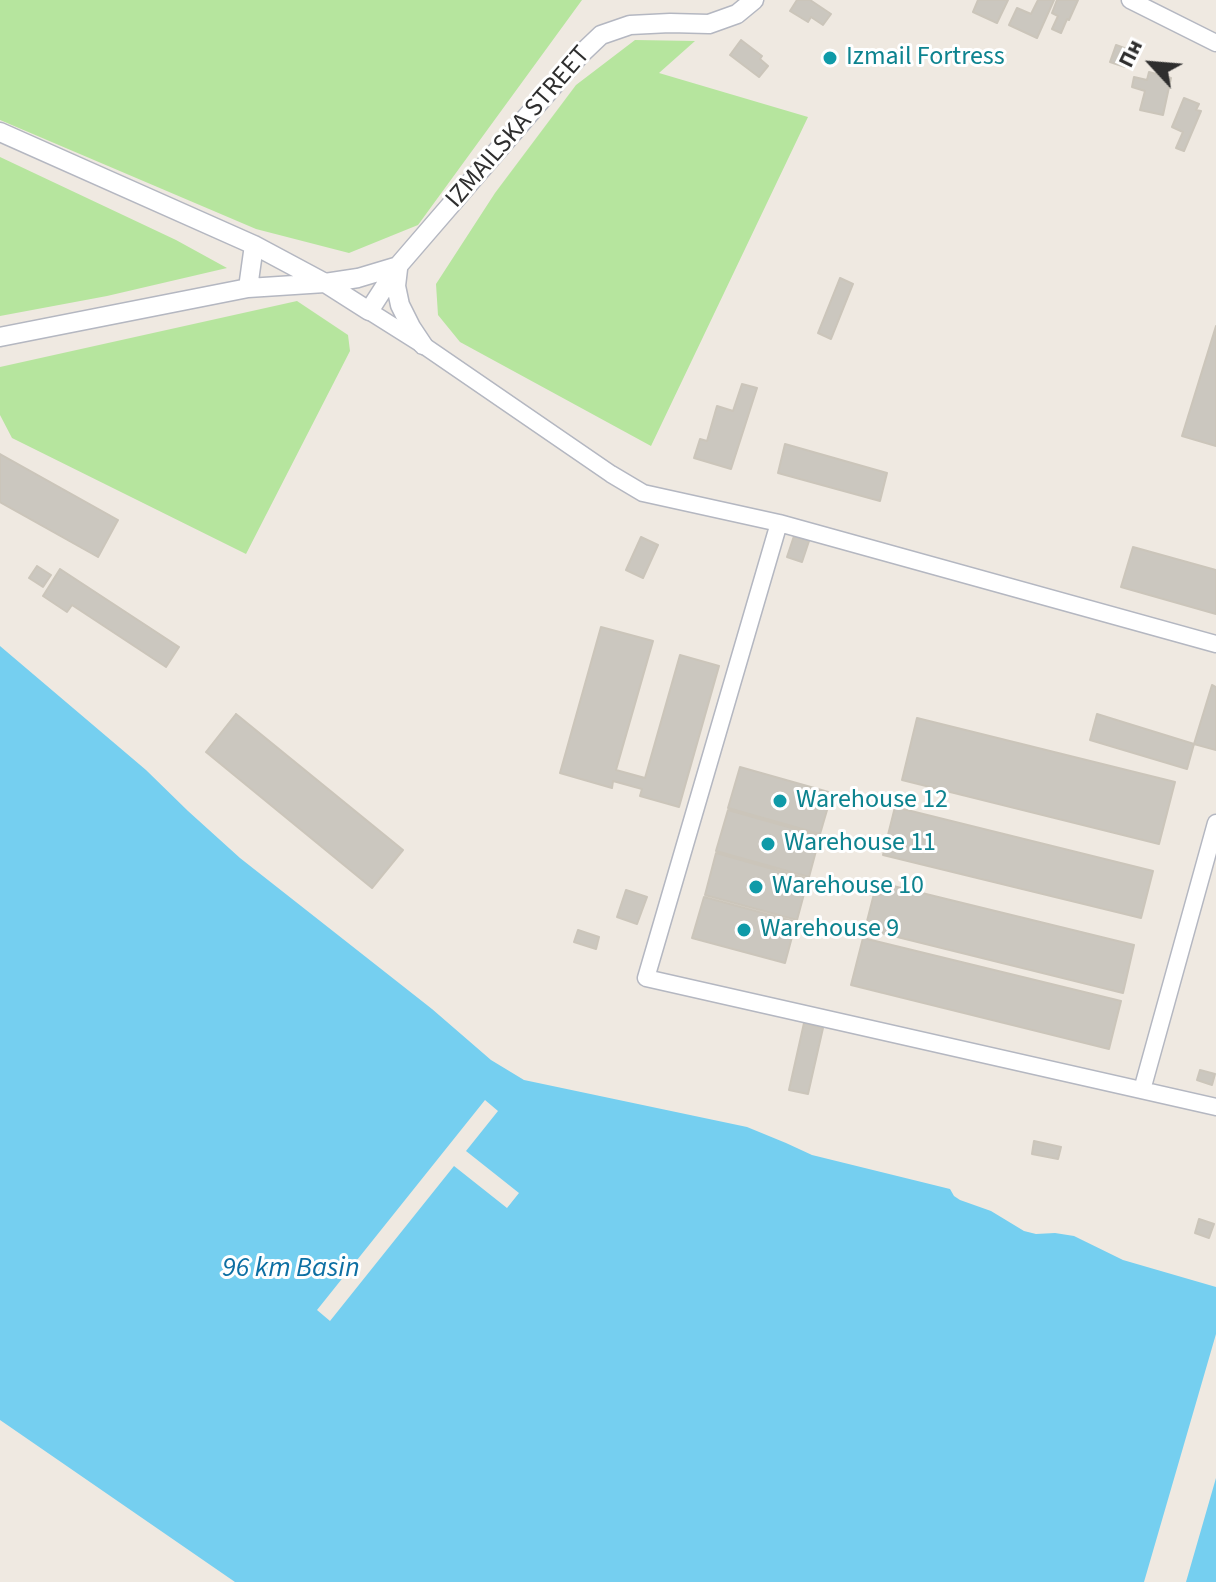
<!DOCTYPE html>
<html>
<head>
<meta charset="utf-8">
<style>
	body { margin:0 }
	#map { position:relative; width:1216px; height:1582px; overflow:hidden; background:#efe9e1; font-family:"Source Sans 3",sans-serif }
	canvas { display:block }
	.north { position:absolute; left:1112px; top:24px; width:80px; height:80px; -webkit-text-stroke:6px #fff; paint-order:stroke; rotate:296deg; font-size:22px; font-weight:700; line-height:32px; text-align:center; color:#2e2e2e }
	.north::after { content:''; display:block; margin:auto; width:28px; height:36px; background:#2e2e2e; clip-path:polygon(50% 0,100% 100%,50% 72%,0 100%) }
</style>
</head>
<body>
<div id="map">
<canvas width="1216" height="1582"></canvas>
<div class="north">Пн</div>
</div>
<script>
const c = document.querySelector('canvas').getContext('2d');
c.lineJoin = 'round';
function fillPath(path, color) { c.fillStyle = color; c.fill(path, 'evenodd'); }
const shape = rows => new Path2D(rows.map(r => 'M' + r).join(''));
function strokePath(path, color, width, dash) { c.strokeStyle = color; c.lineWidth = width; c.lineCap = dash ? 'butt' : 'round'; c.setLineDash(dash || []); c.stroke(path); }
function label(font, color, halo, rows, align = 'center') {
  c.font = font + ' "Source Sans 3",sans-serif'; c.lineWidth = 6; c.setLineDash([]); c.textBaseline = 'middle'; c.strokeStyle = halo; c.fillStyle = color; for (const [text, x, y, turn = 0] of rows) {
    c.save(); c.translate(x, y); c.rotate((+turn || 0) * Math.PI / 180); c.textAlign = isNaN(turn) ? turn : align; if (halo) c.strokeText(text, 0, 0); c.fillText(text, 0, 0); c.restore();
  }
}
fillPath(shape([
	[0,0,582,0,418,225,349,253,256,229,0,120],
	[635,40,695,41,659,73,808,117,651,446,460,342,438,315,436,284,495,193,576,85],
	[0,157,176,240,227,268,107,296,0,316],
	[297,301,348,335,350,351,246,554,12,438,0,415,0,367]
]), '#b6e59e');
fillPath(shape([
	[0,646,146,770,188,811,240,858,432,1009,491,1060,524,1080,747,1127,786,1143,812,1155,950,1189,954,1196,960,1200,991,1211,1024,1231,1036,1234,1055,1233,1074,1236,1123,1260,1216,1287,1216,1334,1144,1582,235,1582,0,1420],
	[1216,1478,1216,1582,1186,1582]
]), '#75cff0');
fillPath(shape([
	[485,1100,498,1111,466,1151,519,1193,507,1208,454,1166,330,1321,317,1310]
]), '#efe9e1');
const building = shape([
	[797,0,810,0,831,14,823,25,811,17,808,22,790,11,797,0],
	[978,0,1008,0,997,23,973,12,978,0],
	[1038,0,1054,0,1037,38,1009,25,1017,8,1031,14,1038,0],
	[1057,0,1078,0,1069,20,1067,19,1061,33,1052,29,1058,16,1052,13,1057,0],
	[741,40,762,56,760,59,768,66,759,77,730,55,741,40],
	[1116,45,1130,50,1125,67,1110,62,1116,45],
	[1149,72,1171,78,1163,115,1140,110,1145,91,1132,87,1134,77,1147,80,1149,72],
	[1184,98,1199,104,1196,110,1201,111,1184,151,1176,148,1183,132,1172,127,1184,98],
	[840,278,853,284,831,339,818,333,840,278],
	[1216,326,1216,446,1182,436,1216,326],
	[742,384,757,388,731,469,694,458,700,439,707,441,717,406,733,411,742,384],
	[785,444,887,473,880,501,778,473,785,444],
	[0,454,118,520,98,557,0,502,0,454],
	[794,536,809,541,802,562,787,557,794,536],
	[641,537,658,545,643,578,626,570,641,537],
	[1133,547,1216,570,1216,614,1121,587,1133,547],
	[37,566,51,575,43,587,29,578,37,566],
	[60,569,179,647,166,667,72,605,67,612,43,596,60,569],
	[601,627,653,641,616,770,645,778,680,655,719,666,679,807,640,796,642,789,613,781,612,788,560,773,601,627],
	[1212,685,1216,687,1216,750,1194,744,1212,685],
	[236,714,403,850,372,888,206,752,236,714],
	[1097,714,1194,744,1187,769,1090,740,1097,714],
	[917,718,1175,782,1159,844,902,780,917,718],
	[740,767,832,793,820,834,728,808,740,767],
	[895,807,1153,871,1141,918,883,855,895,807],
	[728,810,820,836,809,877,716,851,728,810],
	[716,853,808,879,797,920,705,895,716,853],
	[877,882,1134,945,1123,993,865,929,877,882],
	[626,890,647,897,637,924,617,917,626,890],
	[704,897,796,922,785,963,692,938,704,897],
	[578,930,599,937,596,949,574,942,578,930],
	[863,938,1121,1001,1109,1049,851,985,863,938],
	[804,1023,823,1028,808,1094,789,1090,804,1023],
	[1200,1070,1215,1074,1212,1085,1197,1080,1200,1070],
	[1034,1141,1061,1147,1058,1159,1032,1154,1034,1141],
	[1199,1219,1214,1224,1209,1238,1195,1233,1199,1219]
]);
fillPath(building, '#cbc7bf');
strokePath(building, '#cbc5ba', 2);
const minor = shape([
	[1130,0,1216,43],
	[369,311,423,345,611,474,643,493,779,523,1216,644],
	[779,523,646,978,1216,1107],
	[1142,1090,1216,823]
]);
const tertiary = shape([
	[0,132,254,245,325,283,369,311,398,266,580,55,601,35,630,25,670,23,709,24,737,14,754,0],
	[398,269,396,286,400,305,411,327,423,345],
	[248,288,254,245],
	[0,337,248,288,325,283,358,278,398,266]
]);
strokePath(minor, '#b4b7c1', 19);
strokePath(tertiary, '#b4b7c1', 21);
strokePath(minor, '#fff', 16);
strokePath(tertiary, '#fff', 18);
for (const [x, y, r, color] of [
	[830,58,8,"#0f9aa8"],
	[780,801,8,"#0f9aa8"],
	[768,844,8,"#0f9aa8"],
	[756,887,8,"#0f9aa8"],
	[744,930,8,"#0f9aa8"]
]) { const dot = new Path2D(); dot.arc(x, y, r, 0, 2 * Math.PI); c.fillStyle = color; c.fill(dot); strokePath(dot, '#fff', 3); }
label('26px', '#0d838f', '#fff', [
	["Izmail Fortress",846,58],
	["Warehouse 12",796,801],
	["Warehouse 11",784,844],
	["Warehouse 10",772,887],
	["Warehouse 9",760,930]
], 'left');
label('26px', '#2e2e2e', '#fff', [
	["IZMAILSKA STREET",519,128,-49]
]);
label('italic 28px', '#0d6fa3', '#fff', [
	["96 km Basin",291,1270]
]);
</script>
</body>
</html>
